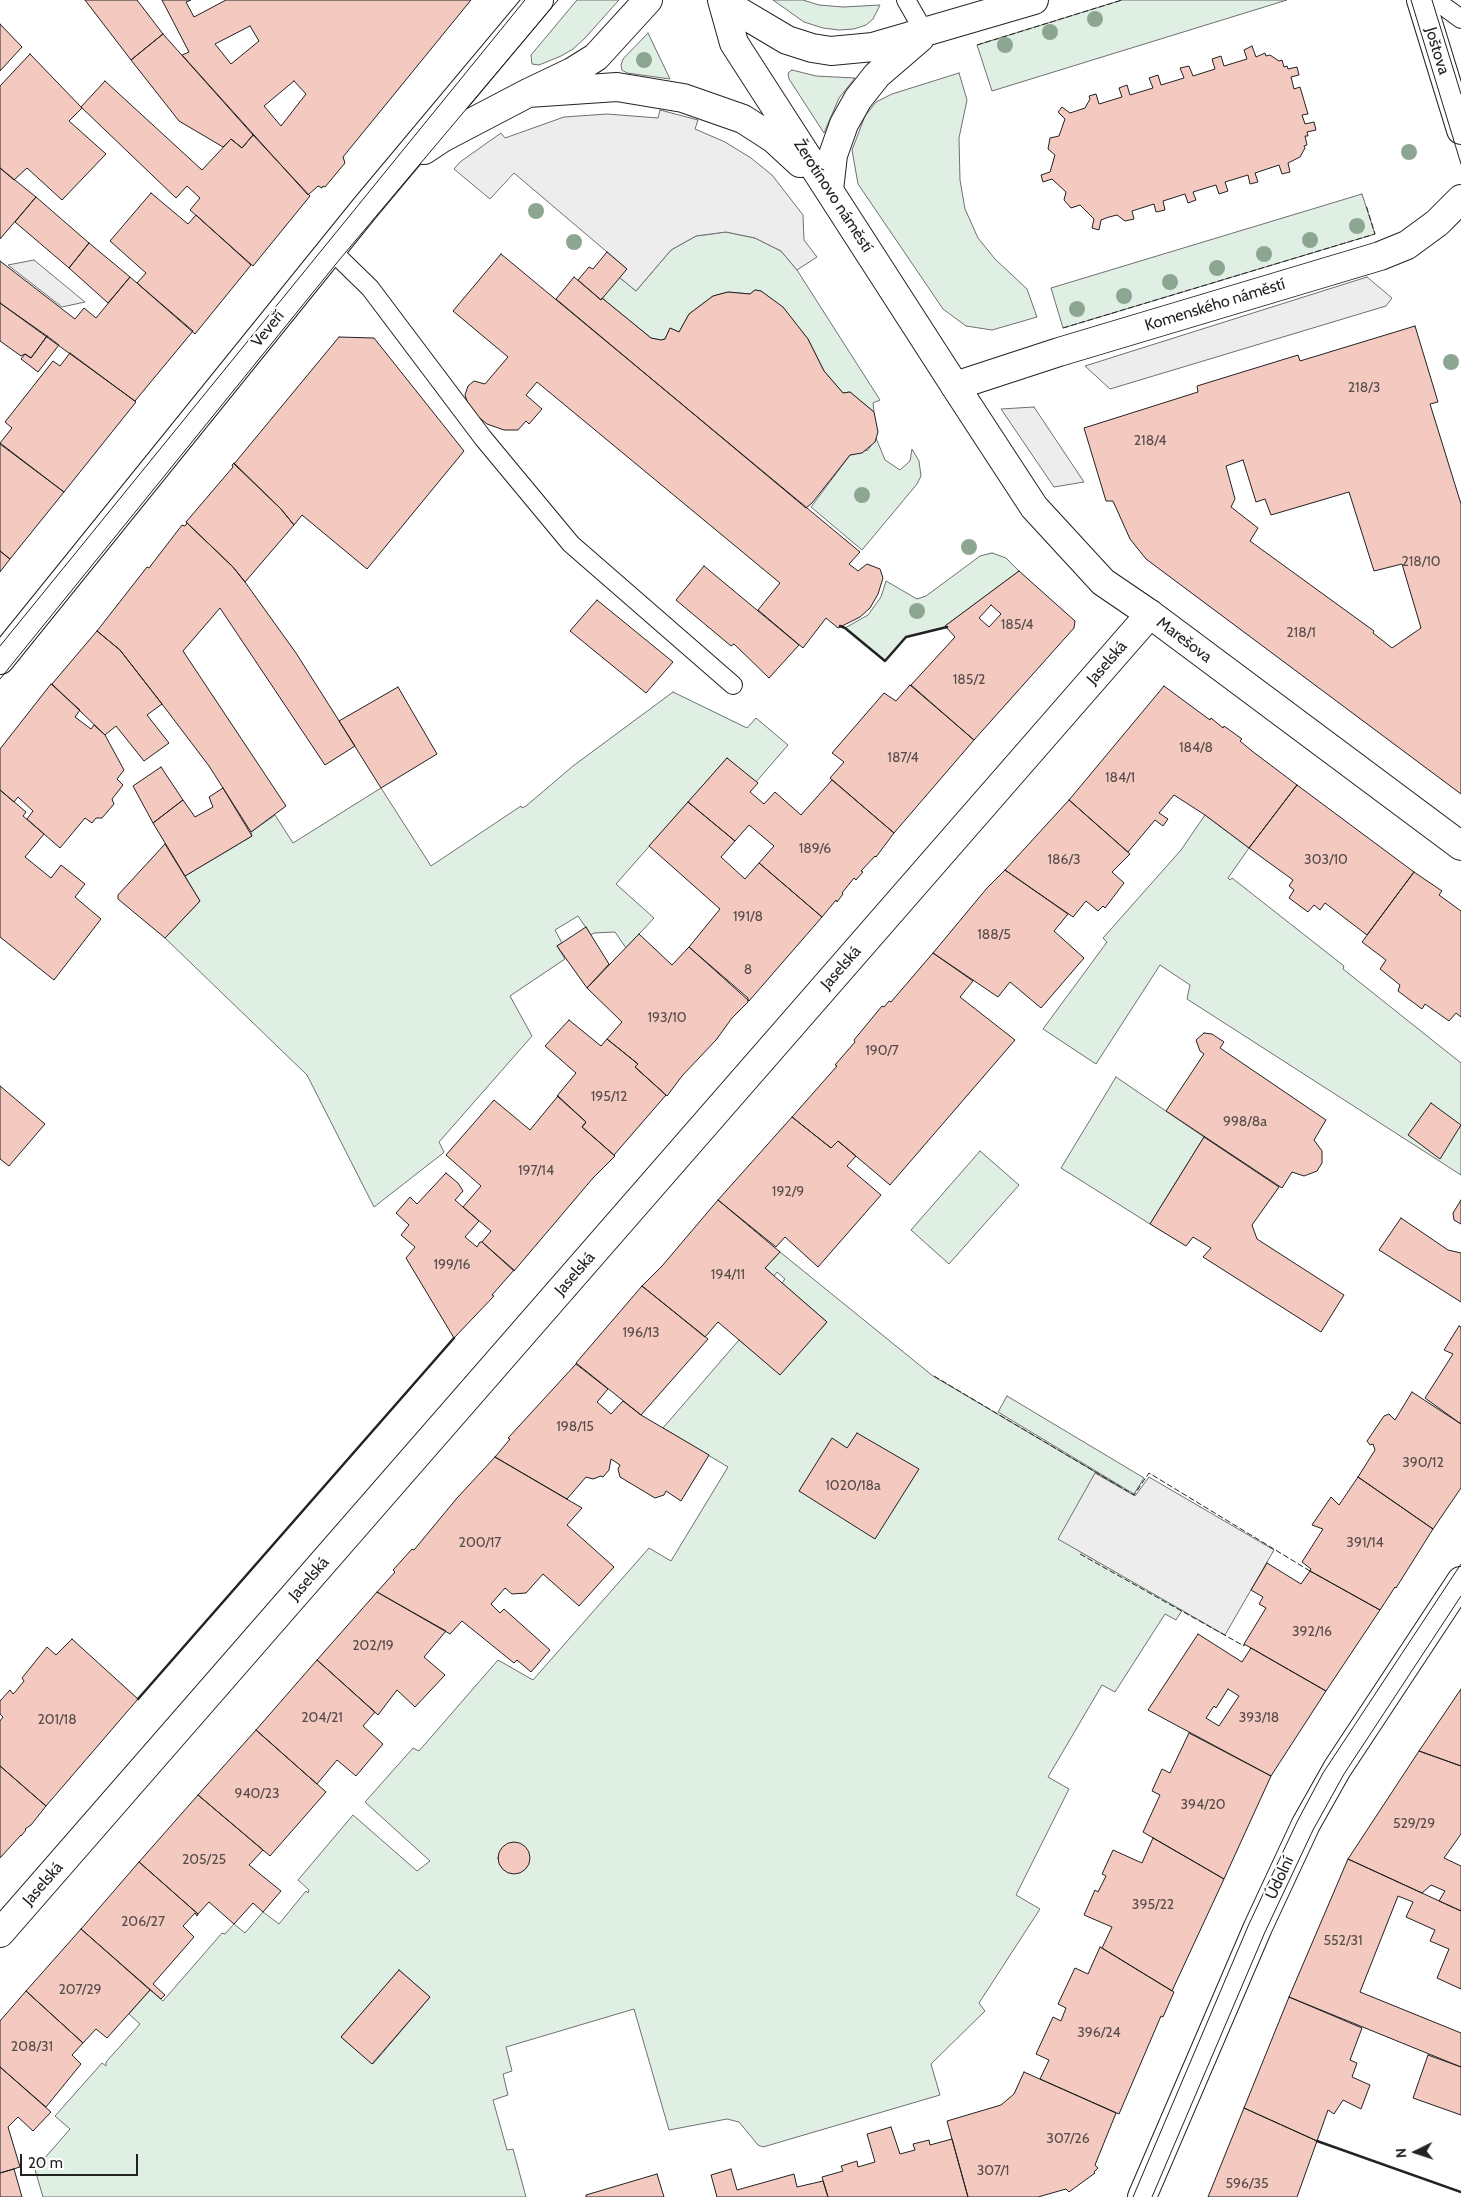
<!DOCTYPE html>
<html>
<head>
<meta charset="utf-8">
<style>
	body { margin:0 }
	#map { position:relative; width:1461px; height:2197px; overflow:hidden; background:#fff; font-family:Cabin,sans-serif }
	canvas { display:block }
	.north { position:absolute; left:1391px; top:2127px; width:50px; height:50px; -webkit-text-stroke:4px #fff; paint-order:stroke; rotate:266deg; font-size:14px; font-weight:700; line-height:20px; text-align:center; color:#222 }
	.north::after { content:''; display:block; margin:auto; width:18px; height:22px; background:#222; clip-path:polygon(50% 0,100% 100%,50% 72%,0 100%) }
	.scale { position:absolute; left:20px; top:2154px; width:118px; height:22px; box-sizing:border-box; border:2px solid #222; border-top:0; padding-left:6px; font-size:15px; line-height:18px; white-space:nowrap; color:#222; -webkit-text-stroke:4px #fff; paint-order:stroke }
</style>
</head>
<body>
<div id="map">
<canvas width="1461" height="2197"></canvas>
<div class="north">N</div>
<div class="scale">20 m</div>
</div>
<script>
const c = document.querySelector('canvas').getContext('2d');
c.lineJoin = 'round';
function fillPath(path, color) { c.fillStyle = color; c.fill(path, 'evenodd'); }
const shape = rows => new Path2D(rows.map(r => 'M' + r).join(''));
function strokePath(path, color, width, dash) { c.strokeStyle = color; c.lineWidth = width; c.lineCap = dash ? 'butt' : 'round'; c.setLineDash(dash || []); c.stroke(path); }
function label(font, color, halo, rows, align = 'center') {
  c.font = font + ' Cabin,sans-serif'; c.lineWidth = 4; c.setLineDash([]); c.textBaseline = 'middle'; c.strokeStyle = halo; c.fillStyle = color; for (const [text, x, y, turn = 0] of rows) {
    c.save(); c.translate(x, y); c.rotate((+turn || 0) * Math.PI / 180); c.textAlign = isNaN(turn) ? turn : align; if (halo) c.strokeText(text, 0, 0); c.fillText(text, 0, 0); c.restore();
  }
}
const green = shape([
	[577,0,619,0,585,38,573,49,561,56,539,65,532,64,531,55,577,0],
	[773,0,803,0,819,5,843,7,880,5,873,19,866,25,854,29,839,30,823,28,804,22,773,0],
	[1122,0,1287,0,992,91,977,45,1122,0],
	[648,33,670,79,627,73,622,70,621,65,623,59,648,33],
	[792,70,816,76,855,78,839,98,824,133,789,79,788,73,792,70],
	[959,73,967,100,959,138,960,180,965,209,978,238,995,259,1027,289,1037,317,992,330,966,326,943,309,858,184,852,150,865,116,876,102,892,94,959,73],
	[1362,194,1375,234,1063,328,1051,288,1362,194],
	[726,232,755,238,781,251,797,270,880,400,873,403,874,412,850,392,843,393,824,371,808,339,783,308,761,291,755,290,750,294,728,292,713,296,689,314,679,332,670,328,665,339,661,340,651,338,602,298,619,277,636,291,671,250,696,236,726,232],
	[876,438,885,460,900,470,910,461,912,449,919,461,921,476,917,484,862,550,811,507,850,455,868,450,876,438],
	[992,553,1006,558,1019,571,945,626,947,627,906,637,885,661,845,628,868,615,881,597,886,581,917,599,926,596,980,556,992,553],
	[673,692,747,728,756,718,788,745,756,782,727,758,616,884,654,918,626,948,615,932,594,933,591,935,578,916,555,930,562,943,557,946,565,959,510,996,532,1036,439,1142,444,1152,442,1154,374,1207,307,1075,165,938,200,901,185,876,252,836,251,832,275,815,293,843,381,788,431,866,521,806,522,808,526,806,573,766,673,692],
	[1205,815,1249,848,1228,878,1230,880,1232,878,1344,966,1343,969,1461,1063,1461,1175,1187,999,1190,985,1160,965,1096,1064,1043,1029,1107,942,1103,938,1181,850,1205,815],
	[1116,1077,1204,1137,1150,1224,1061,1168,1116,1077],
	[980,1151,1019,1185,949,1264,911,1230,980,1151],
	[780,1252,933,1376,1119,1486,1081,1552,1183,1609,1176,1620,1165,1614,1115,1692,1102,1685,1048,1777,1069,1789,1016,1895,1040,1909,979,2003,985,2011,931,2064,940,2095,763,2147,758,2145,739,2122,727,2119,669,2130,634,2009,506,2047,512,2071,503,2074,508,2095,493,2100,507,2150,513,2149,526,2197,43,2197,33,2163,43,2160,70,2129,55,2116,102,2063,106,2066,106,2062,140,2024,129,2014,150,1990,163,2001,222,1933,225,1934,234,1924,245,1933,263,1912,279,1924,306,1891,308,1893,309,1890,298,1880,353,1815,417,1871,430,1861,365,1802,413,1748,419,1751,498,1660,533,1680,649,1548,671,1561,728,1467,663,1428,739,1340,780,1374,827,1322,782,1283,785,1279,777,1272,774,1276,765,1268,780,1252],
	[399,1970,430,1997,373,2064,341,2037,399,1970],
	[1007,1396,1144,1478,1134,1494,998,1412,1007,1396]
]);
fillPath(green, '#e0efe3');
strokePath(green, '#6f6f6f', 1);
const parking = shape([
	[660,110,698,120,695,129,725,142,751,158,772,175,803,215,804,240,817,257,797,270,781,251,755,238,726,232,696,236,671,250,636,291,619,277,627,269,514,173,490,199,454,169,460,162,501,133,505,138,564,117,607,114,658,118,660,110],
	[34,260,85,302,62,307,8,265,34,260],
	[1367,277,1392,298,1386,306,1110,389,1085,366,1367,277],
	[1034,407,1084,482,1054,487,1001,409,1034,407],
	[1095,1473,1135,1496,1149,1477,1274,1550,1225,1635,1058,1539,1095,1473]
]);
fillPath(parking, '#ededed');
strokePath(parking, '#6f6f6f', 1);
const building = shape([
	[85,0,137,0,163,34,131,60,85,0],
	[162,0,191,0,186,2,194,17,226,0,471,0,343,157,345,163,325,187,323,186,322,188,318,186,308,195,182,55,189,52,162,0],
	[250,26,259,41,231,64,215,44,250,26],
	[294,81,306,94,281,126,264,106,294,81],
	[0,24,22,47,0,71,0,24],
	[163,34,253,135,242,148,231,139,223,147,179,121,131,60,163,34],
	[1252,46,1256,57,1265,53,1266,56,1270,55,1279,61,1282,60,1284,67,1287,66,1288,69,1297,67,1299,75,1291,77,1294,89,1300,87,1308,114,1302,115,1305,124,1314,122,1316,130,1307,132,1308,136,1305,136,1307,145,1304,146,1305,148,1300,157,1288,163,1290,172,1282,174,1279,165,1255,173,1258,182,1250,184,1248,175,1225,182,1228,191,1219,194,1216,185,1193,192,1196,200,1188,203,1185,194,1163,201,1165,210,1156,212,1154,204,1132,211,1134,219,1125,221,1117,215,1109,217,1101,220,1099,230,1092,228,1094,219,1080,205,1071,208,1064,200,1066,192,1052,179,1043,182,1041,175,1050,172,1055,155,1048,149,1050,138,1059,136,1065,119,1058,112,1062,107,1070,113,1085,108,1090,99,1089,96,1096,94,1099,104,1122,97,1119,88,1127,85,1130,95,1153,88,1149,78,1158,75,1161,85,1184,78,1180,68,1189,66,1193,76,1215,69,1212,59,1221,56,1224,66,1247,59,1244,50,1252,46],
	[30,54,82,108,69,121,106,154,62,200,27,168,14,180,0,168,0,86,30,54],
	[105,81,202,170,231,139,242,148,253,135,310,196,253,266,190,210,200,198,187,186,176,198,81,107,105,81],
	[0,168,36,197,0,239,0,168],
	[151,193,188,224,196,215,251,265,195,334,137,283,146,273,110,241,151,193],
	[36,197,89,243,69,268,15,222,36,197],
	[89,243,130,277,108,303,69,268,89,243],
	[607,252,627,269,601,300,578,280,589,267,593,269,607,252],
	[501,254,860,552,849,564,858,571,867,564,880,569,883,578,878,594,870,608,860,617,838,628,826,618,803,648,758,610,780,583,537,382,526,395,542,409,529,424,526,421,518,430,504,430,487,424,475,414,468,404,465,395,468,386,474,381,485,384,508,357,453,311,501,254],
	[0,261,75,319,84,308,96,318,130,277,193,331,135,401,0,303,0,261],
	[574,277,601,300,602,298,651,338,661,340,665,339,670,328,679,332,689,314,713,296,728,292,750,294,755,290,761,291,783,307,808,339,824,371,843,393,850,392,874,412,878,432,875,442,862,453,850,455,812,503,806,508,556,299,574,277],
	[0,303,47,336,31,358,25,354,21,356,0,341,0,303],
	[1415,326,1438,402,1430,404,1461,504,1461,794,1146,559,1130,539,1113,501,1106,501,1084,428,1198,392,1197,386,1298,355,1300,361,1415,326],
	[1243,460,1256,502,1265,499,1271,515,1349,492,1374,571,1402,564,1421,628,1392,648,1373,633,1374,631,1250,541,1258,528,1231,507,1235,499,1226,466,1243,460],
	[47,336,59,345,38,372,21,359,25,354,31,358,47,336],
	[339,337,374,338,464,451,367,569,302,515,294,525,281,509,234,464,339,337],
	[70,353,136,402,64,492,0,443,12,428,5,422,53,361,60,366,70,353],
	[0,444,64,492,10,559,0,551,0,444],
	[234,463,281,509,294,525,245,582,233,567,186,522,233,467,232,465,234,463],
	[187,523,233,567,245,582,296,653,355,746,325,765,220,608,183,651,286,806,251,832,209,766,162,704,120,650,97,631,147,567,149,568,182,525,185,526,187,523],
	[0,551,10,559,0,572,0,551],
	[704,566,799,645,769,678,734,644,731,646,676,600,704,566],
	[1019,571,1075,621,1074,628,974,740,911,685,955,637,945,626,1019,571],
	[991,605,1001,614,989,627,979,618,991,605],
	[597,600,673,662,646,693,570,631,597,600],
	[97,631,120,650,162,704,147,715,169,743,144,761,116,726,105,735,52,684,97,631],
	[51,684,80,710,75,717,91,729,94,725,105,735,124,770,117,779,123,785,112,799,114,804,102,818,96,818,92,823,85,818,60,848,27,819,33,811,18,797,14,802,0,790,0,749,51,684],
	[910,685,974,740,894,833,830,778,844,762,832,753,884,693,896,701,910,685],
	[1164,686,1210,720,1211,718,1223,728,1224,726,1242,739,1240,741,1252,751,1297,785,1249,848,1205,815,1174,795,1159,813,1168,819,1163,826,1155,820,1128,852,1069,800,1164,686],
	[398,687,437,754,381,788,339,721,398,687],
	[727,758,758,783,750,792,764,804,775,792,801,815,832,780,894,833,876,857,875,856,861,871,863,872,856,880,854,878,842,893,843,894,837,902,836,900,822,917,759,863,774,846,749,825,735,841,688,802,727,758],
	[161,767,183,800,153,823,133,786,161,767],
	[1297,785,1414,872,1367,935,1325,903,1320,910,1314,905,1308,912,1289,898,1294,890,1289,886,1293,880,1249,848,1297,785],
	[223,788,252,836,185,876,153,823,183,800,195,817,213,807,209,797,223,788],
	[0,790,26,812,23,816,44,834,25,857,51,878,61,865,85,884,75,897,101,919,54,980,0,937,0,790],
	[1069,800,1130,854,1112,872,1124,883,1105,908,1103,906,1098,911,1086,901,1073,917,1005,870,1069,800],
	[688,802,735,841,721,857,745,879,759,863,822,917,749,1001,689,947,720,909,649,846,688,802],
	[165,844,200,901,165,938,118,899,118,895,165,844],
	[1005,870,1068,914,1054,931,1084,958,1041,1008,1010,982,998,997,933,953,987,888,1005,870],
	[1414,872,1442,891,1439,895,1461,911,1461,1017,1456,1013,1449,1021,1425,1004,1422,1009,1398,991,1400,985,1380,969,1386,960,1362,942,1414,872],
	[586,927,609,964,587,988,557,946,586,927],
	[639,934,672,965,689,947,748,998,748,1002,732,1018,716,1040,682,1076,667,1096,635,1067,638,1064,607,1039,622,1022,587,988,639,934],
	[933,953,973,981,960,997,1015,1040,890,1185,838,1141,831,1148,792,1117,837,1066,835,1065,855,1042,854,1040,882,1006,884,1007,889,1001,891,1002,933,953],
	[569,1020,601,1046,607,1039,638,1064,635,1067,666,1095,614,1155,582,1127,586,1122,557,1096,576,1073,545,1046,569,1020],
	[1204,1033,1212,1034,1224,1042,1220,1048,1326,1120,1314,1140,1322,1151,1322,1163,1317,1171,1304,1176,1292,1172,1282,1188,1166,1111,1204,1054,1200,1051,1196,1040,1204,1033],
	[0,1086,45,1124,9,1166,0,1159,0,1086],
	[558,1096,586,1122,582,1127,615,1156,593,1178,514,1271,482,1242,491,1231,463,1207,481,1186,446,1155,494,1100,530,1130,558,1096],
	[1431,1103,1461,1125,1440,1159,1408,1135,1431,1103],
	[792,1117,831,1148,838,1141,856,1156,847,1166,881,1195,818,1267,785,1237,776,1247,718,1200,792,1117],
	[1204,1137,1279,1187,1252,1225,1257,1239,1344,1295,1321,1332,1203,1257,1211,1248,1193,1237,1186,1246,1150,1224,1204,1137],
	[446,1173,458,1183,463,1191,455,1200,479,1221,465,1237,477,1247,480,1242,482,1242,514,1270,492,1295,494,1296,454,1338,406,1258,415,1247,401,1235,409,1225,396,1213,410,1197,417,1204,446,1173],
	[718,1200,780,1252,765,1268,827,1322,780,1375,718,1322,705,1337,642,1286,662,1266,718,1200],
	[1461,1200,1461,1224,1454,1220,1453,1213,1461,1200],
	[1401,1218,1448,1250,1461,1253,1461,1302,1379,1250,1401,1218],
	[642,1286,708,1339,641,1415,576,1363,642,1286],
	[1459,1326,1461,1327,1461,1424,1425,1398,1453,1354,1444,1350,1459,1326],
	[576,1364,608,1389,597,1402,611,1414,623,1401,641,1415,709,1455,681,1501,666,1491,664,1495,655,1498,620,1477,618,1469,620,1465,611,1459,609,1470,603,1477,601,1476,593,1479,586,1477,567,1499,495,1457,510,1439,508,1438,576,1364],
	[1412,1392,1461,1424,1461,1488,1433,1529,1358,1477,1375,1450,1373,1444,1370,1445,1367,1441,1384,1416,1389,1414,1395,1420,1412,1392],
	[857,1433,919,1469,875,1539,799,1491,832,1438,847,1448,857,1433],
	[495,1457,582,1508,567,1525,614,1567,579,1606,543,1574,526,1593,512,1594,505,1588,491,1604,500,1613,504,1609,550,1650,531,1672,517,1660,514,1663,462,1621,450,1634,377,1592,395,1572,393,1570,412,1549,414,1550,457,1498,495,1457],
	[1358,1477,1433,1529,1396,1588,1395,1587,1380,1610,1310,1571,1311,1569,1302,1562,1323,1529,1312,1525,1331,1497,1339,1505,1358,1477],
	[1267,1563,1301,1584,1310,1571,1380,1610,1326,1691,1244,1644,1266,1608,1259,1604,1263,1597,1251,1590,1267,1563],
	[377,1592,446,1631,424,1657,445,1675,415,1707,397,1690,378,1715,317,1660,377,1592],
	[1198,1634,1242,1662,1251,1648,1326,1691,1271,1776,1148,1710,1198,1634],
	[1228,1689,1239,1696,1219,1726,1206,1718,1214,1706,1216,1708,1228,1689],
	[72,1639,138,1699,46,1806,0,1766,0,1721,3,1717,0,1714,0,1701,10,1690,13,1694,16,1691,24,1681,22,1678,47,1647,56,1655,72,1639],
	[317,1660,375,1712,363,1726,383,1744,356,1776,337,1760,317,1784,256,1730,317,1660],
	[1461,1689,1461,1766,1419,1751,1461,1689],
	[256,1730,326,1792,270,1856,198,1795,256,1730],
	[1189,1733,1271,1776,1224,1879,1143,1832,1160,1795,1152,1791,1162,1769,1170,1773,1189,1733],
	[1419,1751,1461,1766,1461,1834,1444,1858,1461,1866,1461,1911,1439,1901,1445,1891,1431,1885,1422,1893,1348,1859,1419,1751],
	[0,1766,46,1806,31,1825,25,1829,26,1830,21,1836,21,1835,0,1858,0,1766],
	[198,1795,263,1850,249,1865,281,1891,263,1912,253,1903,234,1924,209,1902,198,1914,139,1862,198,1795],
	[1153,1838,1224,1879,1172,1991,1102,1948,1112,1927,1084,1915,1095,1890,1098,1892,1106,1876,1102,1874,1113,1850,1142,1863,1153,1838],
	'498 1858a16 16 0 1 1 32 0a16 16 0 1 1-32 0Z',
	[1348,1859,1461,1911,1461,1989,1437,1978,1449,1949,1430,1941,1435,1930,1406,1917,1413,1902,1398,1896,1360,1992,1461,2033,1461,2067,1289,1997,1348,1859],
	[139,1862,198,1914,197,1916,195,1913,183,1926,194,1937,153,1984,165,1995,161,1999,81,1929,139,1862],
	[81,1929,150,1990,107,2038,96,2029,83,2043,26,1991,81,1929],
	[1100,1947,1174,1992,1163,2017,1161,2016,1119,2114,1040,2079,1049,2060,1036,2054,1053,2017,1061,2021,1066,2008,1058,2004,1075,1968,1088,1974,1100,1947],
	[399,1970,430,1997,372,2064,341,2037,399,1970],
	[26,1991,83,2043,72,2055,81,2064,46,2107,0,2067,0,2021,26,1991],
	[1289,1997,1362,2028,1350,2060,1357,2063,1352,2077,1370,2085,1361,2109,1343,2100,1334,2114,1328,2110,1317,2141,1244,2108,1289,1997],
	[1428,2055,1461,2067,1461,2115,1413,2098,1428,2055],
	[0,2067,51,2112,33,2131,18,2117,8,2127,20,2167,0,2173,0,2067],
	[1024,2072,1116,2113,1095,2165,1098,2168,1094,2172,1095,2173,1069,2192,1066,2189,1038,2197,968,2197,947,2121,1001,2105,1014,2094,1024,2072],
	[1244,2108,1317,2141,1297,2197,1208,2197,1244,2108],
	[891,2127,900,2154,915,2150,913,2144,929,2140,930,2145,952,2139,968,2197,828,2197,822,2177,843,2171,841,2166,857,2161,858,2167,875,2162,867,2134,891,2127],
	[14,2169,22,2197,0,2197,0,2173,14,2169],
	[731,2169,737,2190,794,2174,797,2187,823,2181,828,2197,717,2197,711,2175,731,2169],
	[657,2174,664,2197,586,2197,586,2195,657,2174]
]);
fillPath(building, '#f3c9c0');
strokePath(building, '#222', 1);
const service = shape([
	[906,0,925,33],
	[1435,0,1461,19],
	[331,250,370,288,483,438,571,544,733,685]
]);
const minor = shape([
	[1421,0,1461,130],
	[0,1933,1150,614]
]);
const tertiary = shape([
	[955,386,1034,507,1103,582,1150,614,1461,846],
	[1142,2197,1258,1927,1306,1824,1337,1769,1461,1581]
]);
const secondary = shape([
	[722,0,734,43,955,386,1059,352,1380,256,1407,245,1437,223,1461,199],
	[723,2,787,40,812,48,831,51,873,47,1034,0],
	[528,93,617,87,683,98,743,119,774,139,800,163],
	[424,150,442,138,528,93,572,72,596,57,648,0],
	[829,190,833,155,844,124,858,99,877,75,920,38],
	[0,660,365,208,539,0]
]);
strokePath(service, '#222', 20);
strokePath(minor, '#222', 30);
strokePath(tertiary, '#222', 30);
strokePath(secondary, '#222', 30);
strokePath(service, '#fff', 18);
strokePath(minor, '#fff', 28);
strokePath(tertiary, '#fff', 28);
strokePath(secondary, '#fff', 28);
strokePath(shape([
	[1411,0,1461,164],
	[1432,0,1461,94],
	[0,646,525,0],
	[0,679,340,259,558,0],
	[1133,2197,1249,1924,1297,1822,1323,1773,1461,1564],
	[1152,2197,1265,1932,1313,1830,1344,1774,1461,1596]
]), '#222', 1);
strokePath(shape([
	[977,45,1122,0],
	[1063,328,1375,234,1366,205],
	[934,1376,1134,1495,1149,1473,1310,1571],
	[1080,1554,1244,1646,1244,1644]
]), '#222', 1, [6, 2.5]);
strokePath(shape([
	[840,626,845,628,885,661,906,637,947,627],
	[138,1699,454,1338],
	[1317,2141,1461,2192]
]), '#222', 2.5);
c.fillStyle = '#8da692';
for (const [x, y] of [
	[1095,19],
	[1050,32],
	[1005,45],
	[644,60],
	[1409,152],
	[536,211],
	[1357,226],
	[1310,240],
	[574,242],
	[1264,254],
	[1217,268],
	[1170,282],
	[1124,296],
	[1077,309],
	[1451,362],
	[862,495],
	[969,547],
	[917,611]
]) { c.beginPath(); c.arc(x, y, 8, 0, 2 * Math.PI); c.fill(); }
label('14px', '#564c4a', null, [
	["218/3",1364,388],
	["218/4",1150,441],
	["218/10",1421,562],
	["185/4",1017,625],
	["218/1",1301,633],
	["185/2",969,680],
	["184/8",1196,748],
	["187/4",903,758],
	["184/1",1120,778],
	["189/6",815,849],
	["186/3",1064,860],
	["303/10",1326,860],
	["191/8",748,917],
	["188/5",994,935],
	["8",748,970],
	["193/10",667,1018],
	["190/7",882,1051],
	["195/12",609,1097],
	["998/8a",1245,1122],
	["197/14",536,1171],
	["192/9",788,1192],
	["199/16",452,1265],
	["194/11",728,1275],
	["196/13",641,1333],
	["198/15",575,1427],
	["390/12",1423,1463],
	["1020/18a",853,1486],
	["200/17",480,1543],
	["391/14",1365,1543],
	["392/16",1312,1632],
	["202/19",373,1646],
	["204/21",322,1718],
	["393/18",1259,1718],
	["201/18",57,1720],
	["940/23",257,1794],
	["394/20",1203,1805],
	["529/29",1414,1824],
	["205/25",204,1860],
	["395/22",1153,1905],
	["206/27",143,1922],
	["552/31",1343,1941],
	["207/29",80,1990],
	["396/24",1099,2033],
	["208/31",32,2047],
	["307/26",1068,2139],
	["307/1",993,2171],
	["596/35",1247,2184]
]);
label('16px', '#222', '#fff', [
	["Joštova",1437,51,73],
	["Žerotínovo náměstí",833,196,57],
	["Komenského náměstí",1215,305,-17],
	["Veveří",268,329,-51],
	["Marešova",1184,640,37],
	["Jaselská",1107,663,-49],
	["Jaselská",841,968,-49],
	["Jaselská",575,1274,-49],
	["Jaselská",309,1579,-49],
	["Údolní",1280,1878,-65],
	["Jaselská",43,1884,-49]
]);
</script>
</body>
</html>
